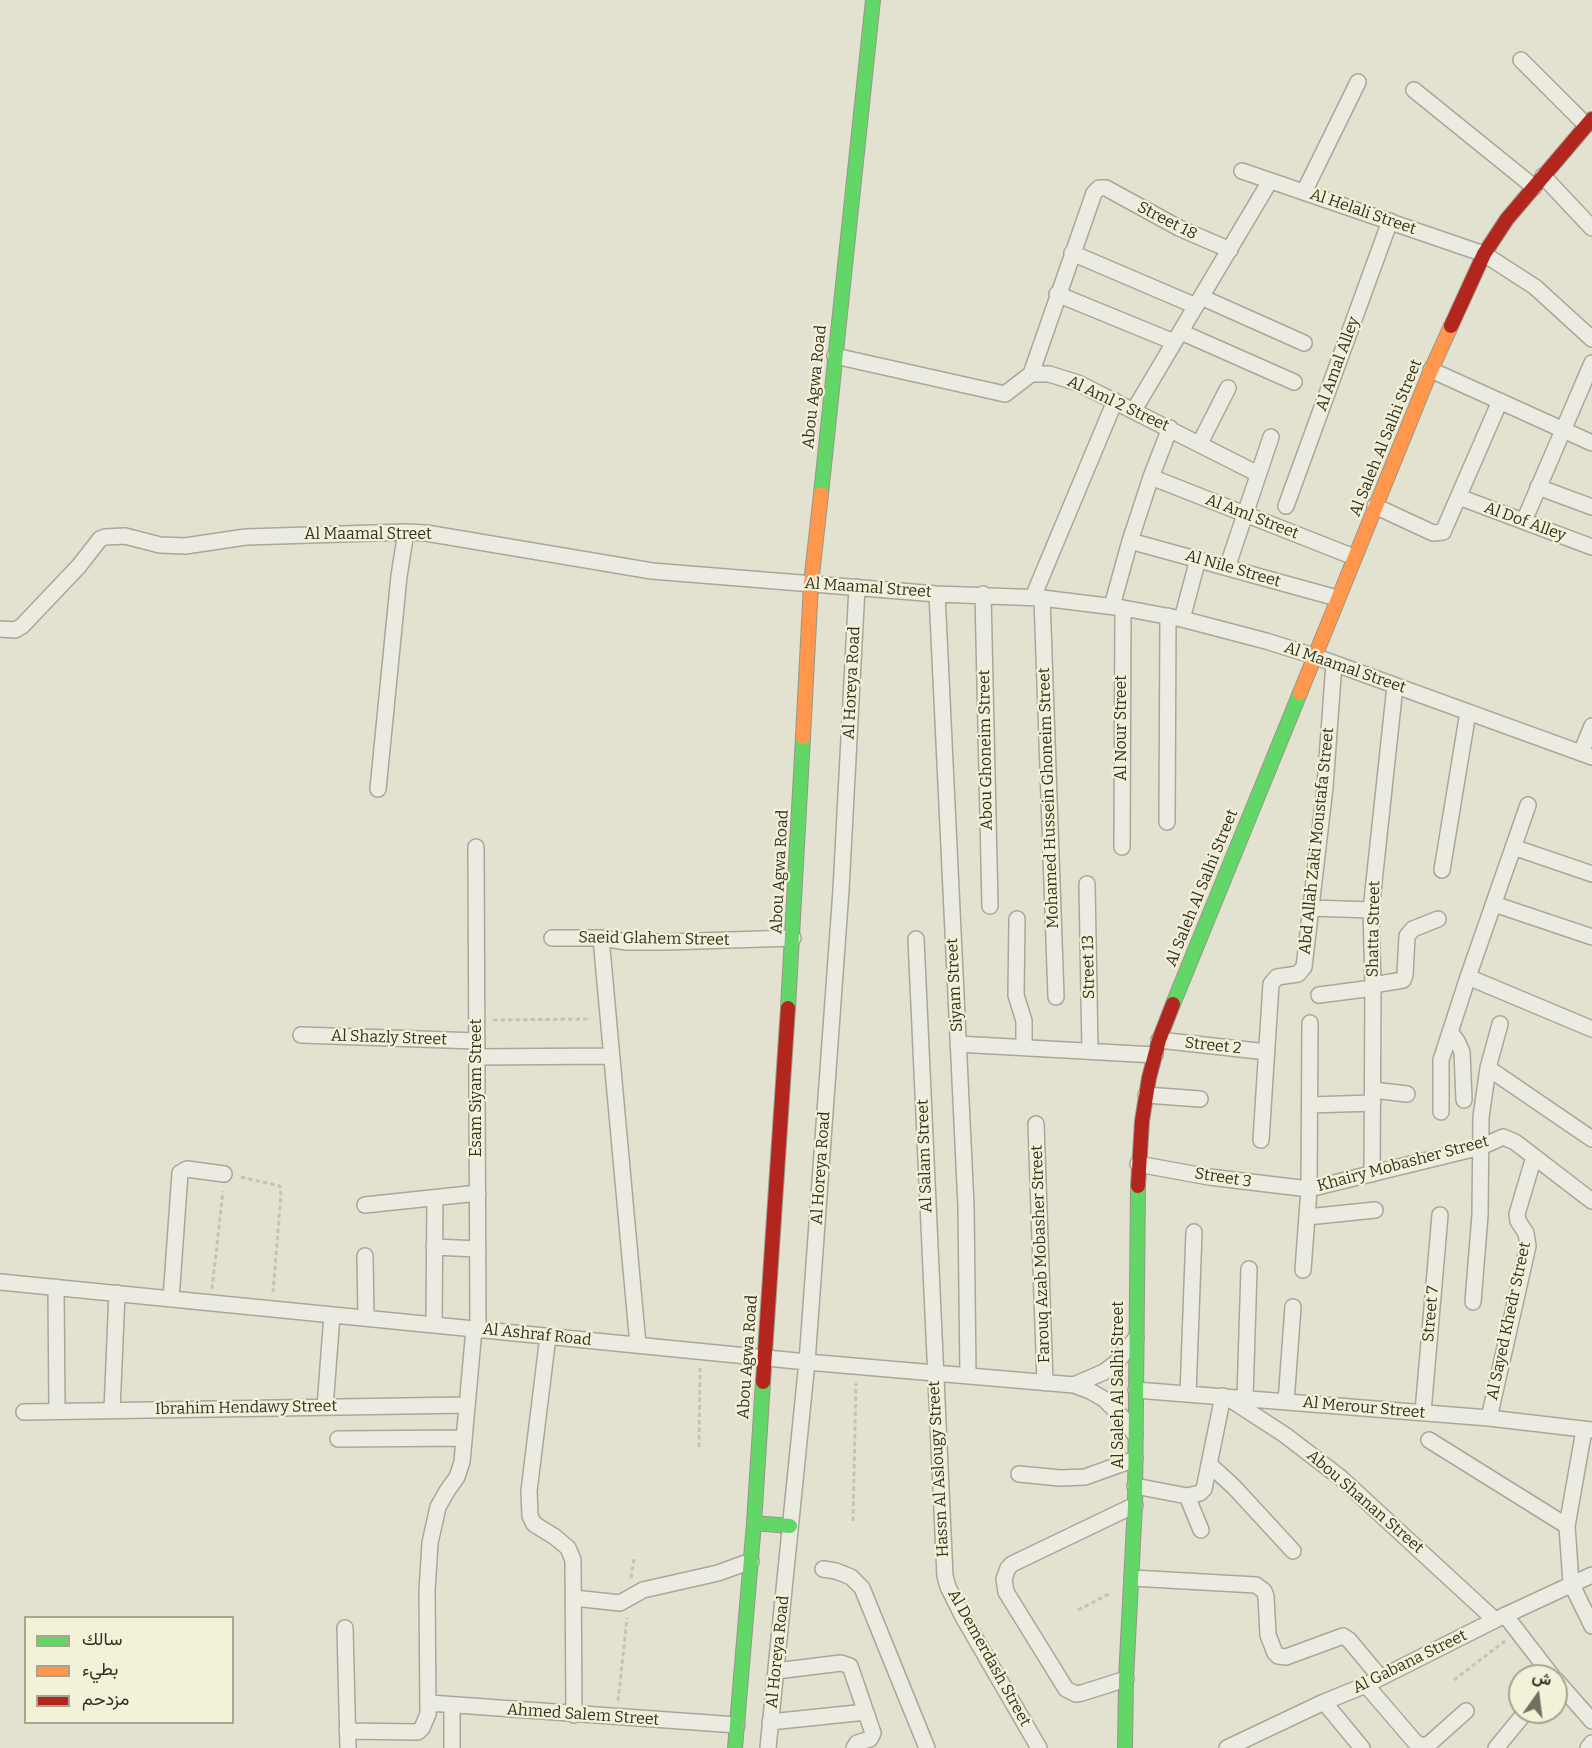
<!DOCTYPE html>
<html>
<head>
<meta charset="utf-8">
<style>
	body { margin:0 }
	#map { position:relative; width:1592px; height:1748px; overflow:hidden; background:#e3e2d1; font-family:Bitter,Vazirmatn,serif }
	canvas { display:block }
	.legend { position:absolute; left:24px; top:1616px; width:210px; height:108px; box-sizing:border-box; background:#f3f1d8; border:2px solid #a8a48f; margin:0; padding:8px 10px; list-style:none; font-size:18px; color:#373122 }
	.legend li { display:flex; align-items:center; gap:12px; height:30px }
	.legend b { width:30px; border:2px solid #a8a48f }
	.north { position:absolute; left:1508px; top:1664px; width:60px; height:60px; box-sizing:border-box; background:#f3f1d8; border:2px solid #a8a48f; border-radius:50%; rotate:14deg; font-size:16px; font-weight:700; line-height:24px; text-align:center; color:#373122 }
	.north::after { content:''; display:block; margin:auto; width:21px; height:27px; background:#736f5f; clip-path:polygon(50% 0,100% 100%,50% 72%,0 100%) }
</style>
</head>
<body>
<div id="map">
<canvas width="1592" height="1748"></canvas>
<ul class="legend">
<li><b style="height:8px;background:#63d668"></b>سالك</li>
<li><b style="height:8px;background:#ff974d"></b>بطيء</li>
<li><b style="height:8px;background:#b3261e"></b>مزدحم</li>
</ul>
<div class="north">ش</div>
</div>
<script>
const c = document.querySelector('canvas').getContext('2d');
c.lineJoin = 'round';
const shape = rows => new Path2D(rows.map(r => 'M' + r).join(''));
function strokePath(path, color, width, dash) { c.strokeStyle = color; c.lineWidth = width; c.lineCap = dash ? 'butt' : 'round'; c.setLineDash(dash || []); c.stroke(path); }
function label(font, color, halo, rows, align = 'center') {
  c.font = font + ' Bitter,serif'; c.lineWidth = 4.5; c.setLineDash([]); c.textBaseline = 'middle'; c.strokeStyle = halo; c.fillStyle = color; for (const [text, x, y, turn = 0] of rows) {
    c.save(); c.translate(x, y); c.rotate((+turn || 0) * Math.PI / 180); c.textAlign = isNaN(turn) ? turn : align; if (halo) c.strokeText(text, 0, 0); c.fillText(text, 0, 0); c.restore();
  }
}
const street = shape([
	[1521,60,1586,125],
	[1414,90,1534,187],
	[1242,171,1484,254,1535,287,1592,339],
	[1543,176,1592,228],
	[1304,192,1358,82],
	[1072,253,1196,306],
	[1057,294,1174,342],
	[1201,297,1304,343],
	[1181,332,1294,382],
	[835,356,1005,394,1031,374,1049,374,1078,383,1258,474],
	[1431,370,1592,443],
	[1031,374,1094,193,1099,188,1106,188,1179,228,1230,250],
	[1134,410,1270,181],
	[1200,443,1228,388],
	[1151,477,1354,557],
	[1538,487,1592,507],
	[1459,497,1592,547],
	[1286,506,1390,221],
	[1375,506,1433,533,1443,532,1500,401],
	[1524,521,1592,363],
	[1130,541,1337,598],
	[1227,568,1271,437],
	[937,594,966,1206,968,1376],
	[983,594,990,906],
	[1033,597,1115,401],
	[1042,598,1056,997],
	[1112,606,1130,541,1151,477,1170,428],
	[1182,619,1198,559],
	[0,629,15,630,22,626,79,566,100,539,105,537,125,536,160,545,185,546,246,537,406,532,426,533,652,571,937,594,1042,598,1123,608,1182,619,1266,641,1314,656,1592,757],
	[1581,753,1592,726],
	[378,789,399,576,406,532],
	[1167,822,1168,616],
	[476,847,478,1329],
	[1122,847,1123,608],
	[1513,847,1592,874],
	[1442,870,1468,712],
	[1087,884,1090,1051],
	[1494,904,1592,937],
	[1311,908,1371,910],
	[1017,919,1016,995,1024,1021,1024,1047],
	[552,938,601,938,627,942,666,942,793,938],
	[601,938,638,1345],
	[916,939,945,1576,948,1587,963,1617,1039,1748],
	[1468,977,1592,1029],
	[1373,985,1403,980,1405,975,1407,936,1413,929,1438,919],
	[1319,995,1373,988],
	[1450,1032,1457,1041,1462,1052,1464,1100],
	[301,1035,477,1041],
	[1159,1040,1267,1052],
	[958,1044,1155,1055],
	[477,1057,611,1056],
	[1488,1068,1592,1139],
	[1373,1090,1407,1094],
	[1146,1095,1200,1099],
	[1310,1105,1373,1103],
	[1441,1112,1441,1060,1468,977,1528,805],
	[1036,1124,1045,1383],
	[1261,1140,1271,984,1277,977,1298,974,1304,967,1325,787,1334,663],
	[1138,1164,1209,1177,1309,1189,1481,1147,1503,1137,1515,1142,1592,1201],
	[1372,1174,1373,985,1371,910,1395,686],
	[365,1205,478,1193],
	[1307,1217,1375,1210],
	[434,1247,478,1249],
	[365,1256,366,1318],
	[1303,1270,1309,1189,1310,1023],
	[0,1282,807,1362,1074,1385,1090,1391,1104,1399,1127,1422,1135,1435],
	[56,1287,57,1411],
	[171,1299,180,1173,187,1169,224,1174],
	[1473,1302,1480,1215,1481,1117,1488,1068,1500,1024],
	[434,1325,435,1198],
	[548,1336,529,1491,530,1516,534,1524,555,1537,568,1548,573,1560,574,1715],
	[1074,1385,1104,1372,1116,1363,1136,1338],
	[1136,1390,1489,1418,1592,1430],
	[1188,1394,1194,1232],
	[1228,1398,1285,1435,1341,1478,1495,1620],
	[1245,1398,1249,1269],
	[1286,1402,1293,1307],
	[325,1407,332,1315],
	[112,1410,117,1293],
	[24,1412,467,1405],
	[1423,1412,1440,1215],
	[1489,1418,1528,1246,1526,1233,1518,1221,1517,1214,1534,1157],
	[1584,1430,1567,1526,1571,1583,1592,1626],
	[338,1439,464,1438],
	[1429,1440,1567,1526],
	[1210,1465,1234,1487,1293,1551],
	[1019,1474,1060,1478,1085,1477,1135,1459],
	[1135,1486,1187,1496,1200,1493,1204,1489,1223,1396],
	[1187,1496,1201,1530],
	[823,1569,836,1571,851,1577,862,1588,927,1748],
	[1132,1578,1256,1585,1264,1591,1266,1596,1268,1635,1275,1653,1278,1656,1286,1657,1343,1636,1349,1640,1380,1677],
	[574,1598,620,1603,643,1590,718,1573,751,1561],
	[1505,1615,1552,1676],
	[345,1628,348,1748],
	[776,1671,841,1663,850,1666,873,1733,870,1739,857,1743,854,1748],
	[1126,1679,1082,1693,1076,1694,1066,1689,1006,1592,1004,1579,1008,1568,1012,1564,1135,1505],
	[1556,1680,1592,1721],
	[1366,1685,1415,1742,1422,1746,1429,1744,1466,1711],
	[1324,1702,1362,1748],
	[429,1703,737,1725],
	[770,1722,866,1712],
	[347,1731,418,1732,422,1728,428,1714,427,1591,430,1543,438,1507,447,1491,457,1477,462,1462,474,1329],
	[452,1748,452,1705],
	[768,1748,807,1362,841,890,857,587],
	[1227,1748,1324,1702,1366,1685,1495,1620,1592,1575],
	[1496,1748,1524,1714],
	[1588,1748,1592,1743]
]);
const fast = shape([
	[821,494,873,0],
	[1173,1004,1300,693],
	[788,1008,803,737],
	[754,1523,790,1526],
	[735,1748,754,1523,763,1382],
	[1125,1748,1126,1679,1135,1505,1138,1186]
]);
const slow = shape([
	[1300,693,1431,370,1451,326],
	[803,737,811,584,821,494]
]);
const jam = shape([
	[1451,326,1484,254,1507,219,1592,119],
	[1138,1186,1142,1121,1149,1078,1159,1040,1173,1004],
	[763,1382,788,1008]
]);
strokePath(street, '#a9a799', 18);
strokePath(fast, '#98968a', 16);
strokePath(slow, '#98968a', 16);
strokePath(jam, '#98968a', 16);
strokePath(shape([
	[493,1020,591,1019],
	[241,1177,280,1186,281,1194,273,1292],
	[212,1289,223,1191],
	[699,1447,700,1368],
	[853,1521,856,1383],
	[631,1578,634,1559],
	[1078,1610,1111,1593],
	[1454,1680,1505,1641],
	[618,1701,627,1618]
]), '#c4c3b8', 3, [4.5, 3]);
strokePath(street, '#ecebe1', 15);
strokePath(fast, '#63d668', 14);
strokePath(slow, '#ff974d', 14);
strokePath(jam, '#b3261e', 14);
label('16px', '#373122', '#f3f1d8', [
	["Al Helali Street",1363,212,19],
	["Street 18",1167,221,27],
	["Al Amal Alley",1338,364,-70],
	["Abou Agwa Road",815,387,-84],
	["Al Aml 2 Street",1118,404,25],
	["Al Saleh Al Salhi Street",1386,438,-68],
	["Al Aml Street",1252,517,21],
	["Al Dof Alley",1525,522,20],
	["Al Maamal Street",368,535],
	["Al Nile Street",1233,569,16],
	["Al Maamal Street",868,588,4],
	["Al Maamal Street",1345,668,19],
	["Al Horeya Road",852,683,-87],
	["Al Nour Street",1122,728,-90],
	["Abou Ghoneim Street",986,750,-91],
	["Mohamed Hussein Ghoneim Street",1049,798,-92],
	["Abd Allah Zaki Moustafa Street",1317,841,-84],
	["Abou Agwa Road",780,872,-87],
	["Al Saleh Al Salhi Street",1202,888,-68],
	["Shatta Street",1374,929,-89],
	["Saeid Glahem Street",654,939,1],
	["Street 13",1089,967,-91],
	["Siyam Street",955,985,-93],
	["Al Shazly Street",389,1038,2],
	["Street 2",1213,1046,6],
	["Esam Siyam Street",477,1088,-90],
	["Al Salam Street",925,1156,-92],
	["Khairy Mobasher Street",1403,1164,-15],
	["Al Horeya Road",821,1168,-86],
	["Street 3",1223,1178,9],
	["Farouq Azab Mobasher Street",1041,1254,-92],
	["Street 7",1431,1314,-85],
	["Al Sayed Khedr Street",1509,1321,-78],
	["Al Ashraf Road",537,1335,6],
	["Abou Agwa Road",748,1357,-86],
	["Al Saleh Al Salhi Street",1119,1385,-90],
	["Ibrahim Hendawy Street",246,1408,-1],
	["Al Merour Street",1364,1408,5],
	["Hassn Al Aslougy Street",939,1469,-93],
	["Abou Shanan Street",1365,1502,41],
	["Al Horeya Road",778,1652,-84],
	["Al Demerdash Street",989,1658,61],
	["Al Gabana Street",1410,1662,-26],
	["Ahmed Salem Street",583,1715,4]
]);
</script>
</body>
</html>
